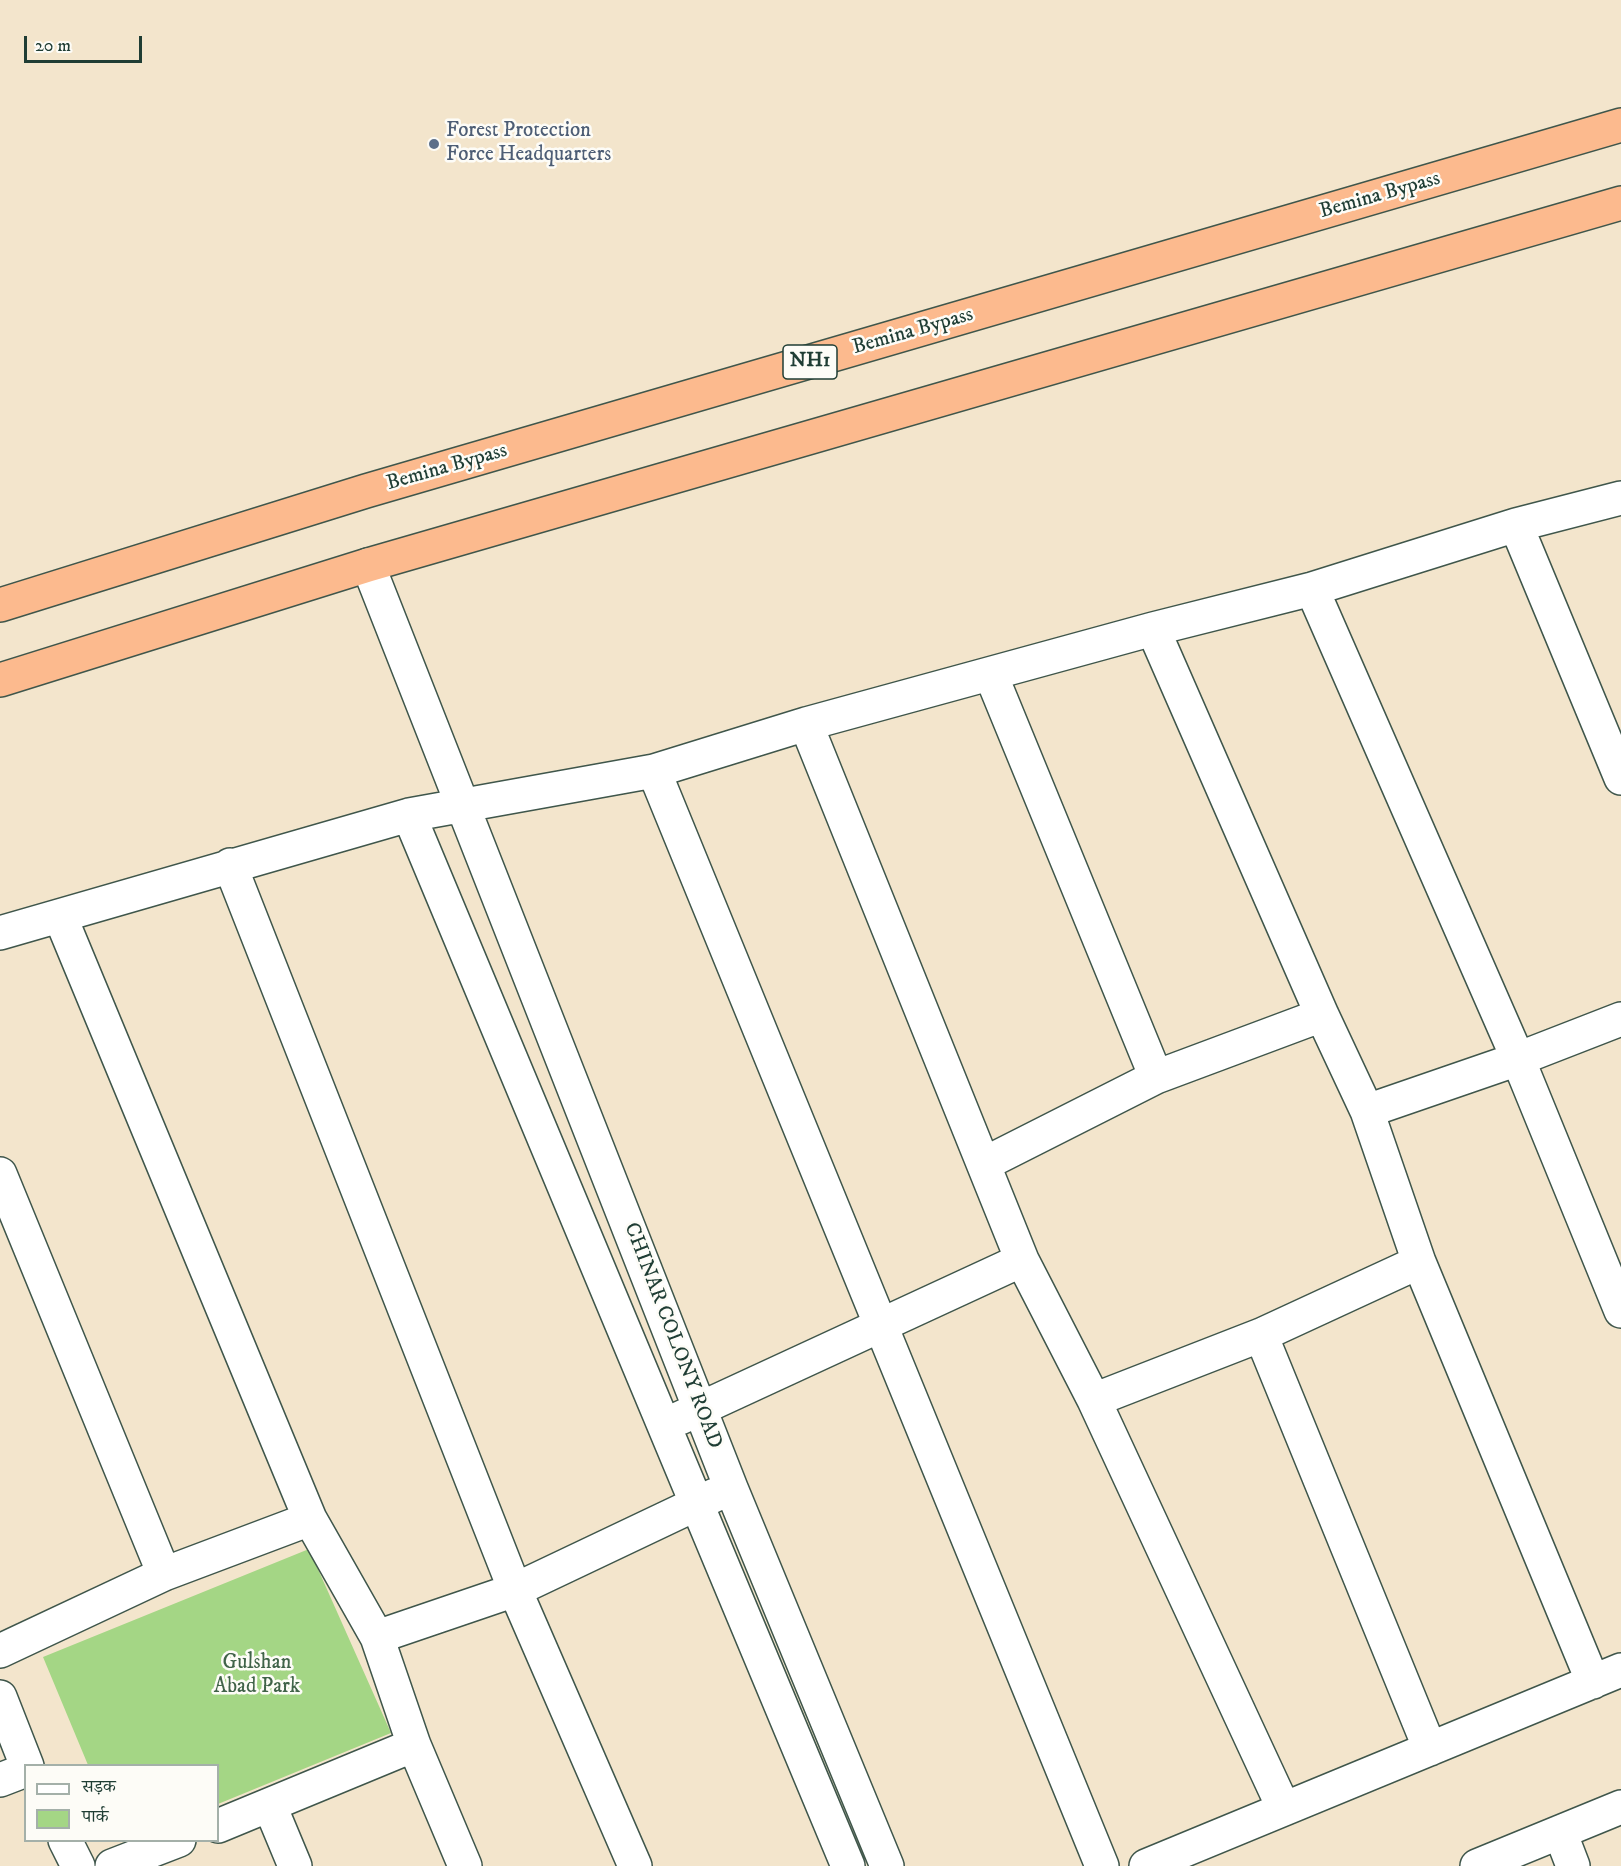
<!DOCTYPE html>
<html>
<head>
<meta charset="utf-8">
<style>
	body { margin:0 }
	#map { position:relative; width:1621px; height:1866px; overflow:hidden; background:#f3e5cc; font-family:"IM FELL DW Pica","Noto Serif Devanagari",serif }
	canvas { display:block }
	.legend { position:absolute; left:24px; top:1764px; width:195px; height:78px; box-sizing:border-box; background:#fdfcf7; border:2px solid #a4b0a9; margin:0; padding:8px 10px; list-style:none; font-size:18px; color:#1f3d34 }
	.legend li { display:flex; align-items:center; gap:12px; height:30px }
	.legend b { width:30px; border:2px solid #a4b0a9 }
	.scale { position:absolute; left:24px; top:36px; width:118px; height:27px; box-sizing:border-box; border:3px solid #1f3d34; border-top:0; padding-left:8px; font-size:18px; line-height:21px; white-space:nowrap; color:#1f3d34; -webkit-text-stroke:4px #fdfcf7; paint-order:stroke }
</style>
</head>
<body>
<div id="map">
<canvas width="1621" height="1866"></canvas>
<ul class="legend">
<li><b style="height:8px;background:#fff"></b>सड़क</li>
<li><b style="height:16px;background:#a4d685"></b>पार्क</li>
</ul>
<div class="scale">20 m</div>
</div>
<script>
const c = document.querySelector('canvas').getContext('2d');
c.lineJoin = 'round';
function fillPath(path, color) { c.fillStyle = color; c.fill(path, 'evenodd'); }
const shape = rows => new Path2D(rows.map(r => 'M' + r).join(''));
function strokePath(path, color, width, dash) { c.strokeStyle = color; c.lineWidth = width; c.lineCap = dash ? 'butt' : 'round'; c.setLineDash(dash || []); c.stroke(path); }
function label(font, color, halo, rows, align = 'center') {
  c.font = font + ' "IM FELL DW Pica",serif'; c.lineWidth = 5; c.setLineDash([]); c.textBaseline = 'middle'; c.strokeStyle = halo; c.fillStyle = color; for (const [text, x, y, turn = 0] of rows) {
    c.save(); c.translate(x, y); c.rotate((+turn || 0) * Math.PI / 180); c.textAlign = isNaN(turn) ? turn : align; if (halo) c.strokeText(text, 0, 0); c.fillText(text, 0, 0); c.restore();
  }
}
fillPath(shape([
	[309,1549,391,1733,218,1804,218,1766,88,1765,43,1657]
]), '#a4d685');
const street = shape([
	[1516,525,1621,778],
	[368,565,731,1488,887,1866],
	[1312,589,1518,1059,1621,1311],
	[991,675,1156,1077],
	[806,724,1022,1260,1094,1400,1261,1335,1419,1262,1367,1111,1322,1015,1153,629],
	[654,771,1102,1866],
	[409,815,848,1866],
	[230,865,515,1590,635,1866],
	[60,916,310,1519],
	[0,933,409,815,654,771,806,724,1153,629,1312,589,1516,525,1621,498],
	[1367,1111,1518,1059,1621,1019],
	[984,1164,1156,1077,1322,1015],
	[0,1174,164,1574],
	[1419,1262,1593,1682],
	[1261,1335,1430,1749],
	[1094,1400,1284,1809],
	[680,1418,1022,1260],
	[377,1637,515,1590,715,1495],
	[0,1651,164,1574,310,1519,377,1637,414,1745,465,1866],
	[0,1697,27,1766],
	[0,1780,26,1770],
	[270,1806,295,1866],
	[218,1826,414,1745],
	[1560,1832,1573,1866],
	[65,1840,78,1866],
	[112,1866,179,1840],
	[1146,1866,1621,1670],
	[1477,1866,1621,1807]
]);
const highway = shape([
	[0,605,366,491,1621,125],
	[0,680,368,565,1621,203]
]);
strokePath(street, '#3f564b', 36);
strokePath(highway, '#3f564b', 36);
strokePath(street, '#fff', 33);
strokePath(highway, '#fcba8e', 33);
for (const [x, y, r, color] of [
	[434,144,6,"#5c6f8a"]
]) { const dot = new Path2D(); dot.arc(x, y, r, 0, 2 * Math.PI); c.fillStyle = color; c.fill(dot); strokePath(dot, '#fdfcf7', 2); }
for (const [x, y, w] of [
	[810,362,54]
]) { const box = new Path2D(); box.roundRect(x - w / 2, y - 17, w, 34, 4.5); c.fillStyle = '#fdfcf7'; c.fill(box); strokePath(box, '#1f3d34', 1.5); }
label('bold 20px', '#1f3d34', null, [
	["NH1",810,362]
]);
label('21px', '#4e5e75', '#fdfcf7', [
	["Forest Protection",446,132],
	["Force Headquarters",446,156]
], 'left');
label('21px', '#1f3d34', '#fdfcf7', [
	["Bemina Bypass",1380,196,-16],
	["Bemina Bypass",913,332,-16],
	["Bemina Bypass",447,468,-16],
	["CHINAR COLONY ROAD",672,1336,69]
]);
label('21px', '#406348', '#fdfcf7', [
	["Gulshan",257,1664],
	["Abad Park",257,1688]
]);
</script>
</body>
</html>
